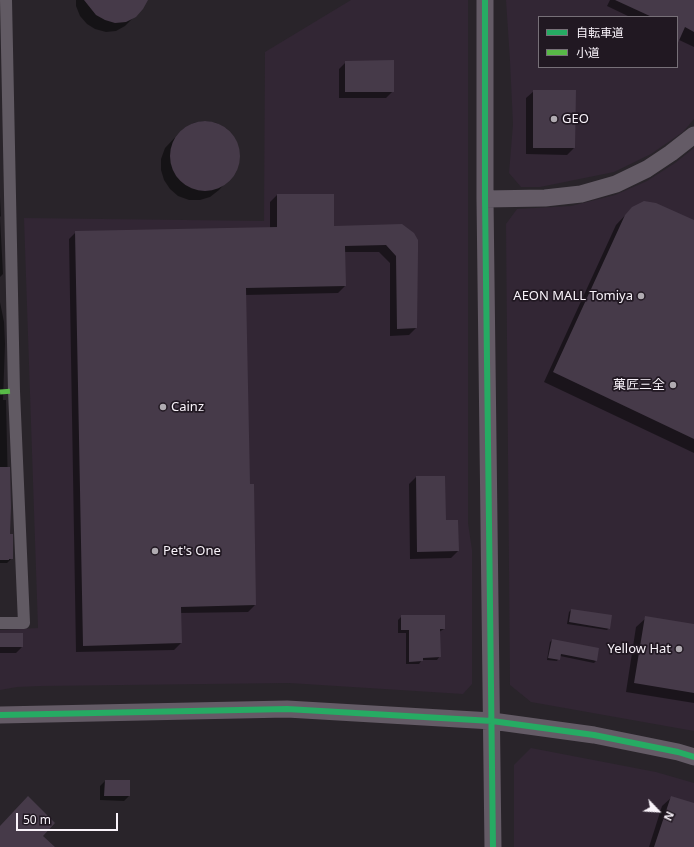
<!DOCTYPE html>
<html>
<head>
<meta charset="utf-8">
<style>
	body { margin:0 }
	#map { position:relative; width:694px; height:847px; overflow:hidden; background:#29242a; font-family:"Noto Sans","Noto Sans JP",sans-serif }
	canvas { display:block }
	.legend { position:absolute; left:538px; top:16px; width:140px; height:52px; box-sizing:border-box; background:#211822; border:1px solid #777078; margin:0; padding:5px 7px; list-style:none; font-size:12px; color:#f9f3fa }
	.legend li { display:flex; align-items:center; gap:8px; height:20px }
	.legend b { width:20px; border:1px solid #777078 }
	.north { position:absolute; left:638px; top:791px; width:40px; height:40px; -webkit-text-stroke:3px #211822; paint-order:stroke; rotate:115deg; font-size:11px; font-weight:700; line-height:16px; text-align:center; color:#f9f3fa }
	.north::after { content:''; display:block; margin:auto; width:14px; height:18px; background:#f9f3fa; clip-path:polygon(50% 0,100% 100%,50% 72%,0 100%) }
	.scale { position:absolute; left:16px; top:813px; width:102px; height:18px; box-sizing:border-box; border:2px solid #f9f3fa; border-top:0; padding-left:5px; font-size:12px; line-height:14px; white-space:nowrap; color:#f9f3fa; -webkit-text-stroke:3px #211822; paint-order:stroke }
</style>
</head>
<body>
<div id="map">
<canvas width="694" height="847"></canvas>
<ul class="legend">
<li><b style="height:5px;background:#26ab63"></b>自転車道</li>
<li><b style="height:5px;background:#58b947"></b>小道</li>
</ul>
<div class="north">N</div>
<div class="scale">50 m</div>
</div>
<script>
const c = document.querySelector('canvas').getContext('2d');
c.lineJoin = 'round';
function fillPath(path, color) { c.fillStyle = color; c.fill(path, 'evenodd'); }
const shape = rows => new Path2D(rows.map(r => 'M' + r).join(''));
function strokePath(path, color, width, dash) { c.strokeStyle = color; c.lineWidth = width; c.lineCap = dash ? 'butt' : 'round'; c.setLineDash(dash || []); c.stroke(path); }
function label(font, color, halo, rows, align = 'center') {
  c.font = font + ' "Noto Sans","Noto Sans JP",sans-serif'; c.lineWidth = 3.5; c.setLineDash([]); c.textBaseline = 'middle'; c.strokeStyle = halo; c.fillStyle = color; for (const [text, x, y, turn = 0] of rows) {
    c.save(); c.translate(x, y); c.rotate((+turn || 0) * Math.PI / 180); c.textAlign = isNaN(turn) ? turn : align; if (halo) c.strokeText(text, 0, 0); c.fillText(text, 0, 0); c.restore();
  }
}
fillPath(shape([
	[351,0,468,0,468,523,472,550,472,684,463,694,289,683,41,686,17,687,0,690,0,630,38,628,24,218,264,221,265,52],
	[506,0,694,0,694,119,683,132,651,154,614,172,540,187,521,187,509,173,513,124,510,61],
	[539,17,677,17,677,67,539,67],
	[694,148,694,731,531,702,510,685,506,224,517,209,571,206,615,195,647,181,675,163],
	[531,748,656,772,694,783,694,847,514,847,514,765]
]), '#322634');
fillPath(shape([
	[76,0,147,0,142,9,125,26,116,31,106,32,95,29,87,24,80,16,76,6],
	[610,0,694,0,694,47,677,39,677,17,630,17,607,6],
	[346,62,393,91,386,98,339,98,339,69],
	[534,91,574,148,567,155,526,154,526,98],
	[205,121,217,123,227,129,235,138,239,150,239,162,235,172,219,190,210,197,200,200,189,200,178,196,170,189,164,180,161,170,161,159,165,148,183,129,193,123],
	[277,195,333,195,333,227,417,252,416,328,409,335,390,336,390,263,379,252,344,252,345,286,338,293,245,295,249,485,255,605,248,612,180,613,181,643,174,650,76,652,69,239,76,232,270,228,270,202],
	[0,197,1,216,0,217],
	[632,208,694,221,694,453,544,382,616,225],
	[0,217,3,274,0,277],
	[0,302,4,322,5,344,3,400,6,400,9,535,12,558,7,563,0,563],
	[416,477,445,521,458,551,451,558,410,559,409,484],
	[571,610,609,628,607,630,567,624,569,612],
	[402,616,444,629,439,632,440,656,437,660,422,660,419,664,406,664,406,633,398,633,398,620],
	[646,618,694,625,694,703,626,692,636,627],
	[0,635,22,647,16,653,0,653],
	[552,640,596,661,594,663,560,656,557,661,547,660,550,642],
	[105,781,129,796,124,801,100,800,100,786],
	[672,797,694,804,694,847,649,847,662,806]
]), '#0007');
fillPath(shape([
	[84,0,148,0,143,9,136,17,126,22,115,23,105,20,96,15],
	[615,0,694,0,694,32,685,27,677,45,677,17,652,17],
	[394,60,394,92,345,92,345,61],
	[533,90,576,90,575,148,533,148],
	'170 156a35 35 0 1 1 70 0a35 35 0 1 1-70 0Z',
	[277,194,334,194,334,226,402,224,414,233,418,240,418,252,417,328,397,329,396,256,386,245,345,246,346,286,246,288,250,484,254,484,256,605,181,607,182,643,83,646,75,231,277,227],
	[644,201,656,203,694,220,694,439,553,372,625,215,632,207],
	[0,467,10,467,11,507,10,534,13,534,13,559,9,559,9,560,0,560],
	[416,476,445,476,446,520,458,520,459,551,417,552],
	[571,609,612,615,610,629,569,622],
	[401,615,445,615,445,629,440,629,441,657,423,658,423,661,409,662,409,630,401,630],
	[645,616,694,624,694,693,634,683],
	[0,633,23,633,23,647,0,647],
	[552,639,599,648,597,661,561,654,560,660,548,658],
	[105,780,130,780,130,796,104,796],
	[28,796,55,823,43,836,55,847,0,847,0,826],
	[671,796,694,803,694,847,654,847]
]), '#463a49');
strokePath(shape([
	[0,623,24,623,14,391,6,0]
]), '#615a63', 12);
strokePath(shape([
	[485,0,485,199,493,847],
	[485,199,545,198,581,194,616,184,647,169,671,153,694,135],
	[0,715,287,709,492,721,594,735,678,752,694,757]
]), '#645b66', 17);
strokePath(shape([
	[0,392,14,391]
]), '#58b947', 5, [10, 5]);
strokePath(shape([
	[485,0,485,199,493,847],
	[0,715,287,709,492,721,594,735,678,752,694,757]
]), '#26ab63', 6);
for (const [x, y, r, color] of [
	[554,119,4,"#b0abb1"],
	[641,296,4,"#b0abb1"],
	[673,385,4,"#b0abb1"],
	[163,407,4,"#b0abb1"],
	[155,551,4,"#b0abb1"],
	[679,649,4,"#b0abb1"]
]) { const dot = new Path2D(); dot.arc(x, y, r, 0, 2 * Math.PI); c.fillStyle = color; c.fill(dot); strokePath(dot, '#211822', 1.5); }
label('13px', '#f9f3fa', '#211822', [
	["GEO",562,119],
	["AEON MALL Tomiya",633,296,"right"],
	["菓匠三全",665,385,"right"],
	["Cainz",171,407],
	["Pet's One",163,551],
	["Yellow Hat",671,649,"right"]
], 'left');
</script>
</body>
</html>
